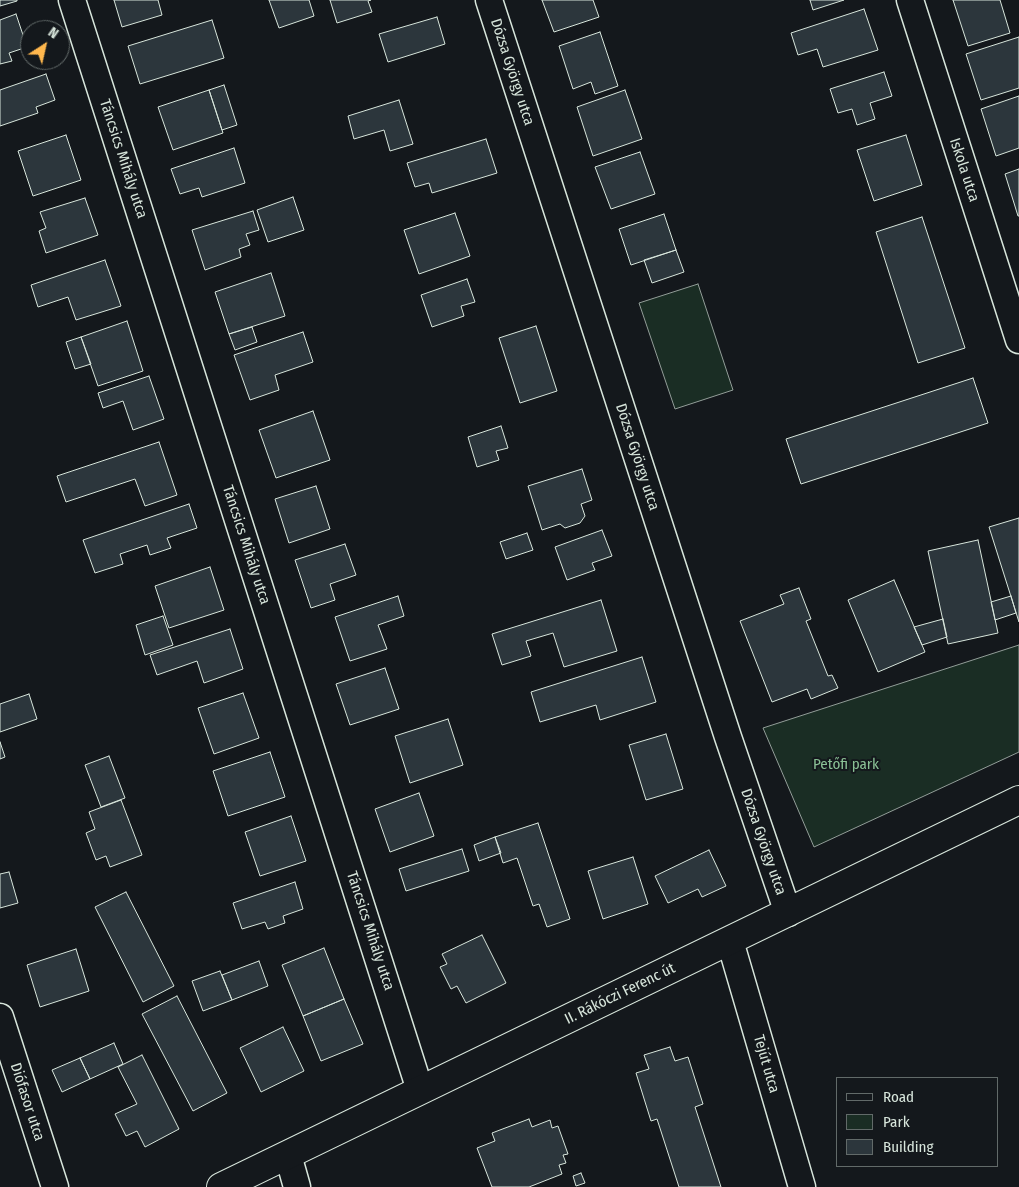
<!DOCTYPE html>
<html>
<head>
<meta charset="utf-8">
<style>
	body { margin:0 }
	#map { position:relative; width:1019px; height:1187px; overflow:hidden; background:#14181c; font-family:"Fira Sans Condensed",sans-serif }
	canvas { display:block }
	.legend { position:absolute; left:836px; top:1077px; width:162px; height:90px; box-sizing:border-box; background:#14181c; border:1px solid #626a69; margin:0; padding:6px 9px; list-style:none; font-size:15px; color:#d8e6dc }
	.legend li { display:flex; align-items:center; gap:10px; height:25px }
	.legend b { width:25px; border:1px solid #626a69 }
	.north { position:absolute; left:20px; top:20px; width:50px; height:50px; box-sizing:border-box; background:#14181c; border:1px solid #626a69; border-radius:50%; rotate:35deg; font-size:14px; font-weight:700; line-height:20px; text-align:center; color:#d8e6dc }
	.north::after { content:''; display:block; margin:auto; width:18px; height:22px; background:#ffb74d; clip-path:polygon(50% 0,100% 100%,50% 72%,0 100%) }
</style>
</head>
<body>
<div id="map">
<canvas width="1019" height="1187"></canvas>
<ul class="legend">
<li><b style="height:6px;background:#14181c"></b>Road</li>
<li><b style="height:14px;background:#1a2d24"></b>Park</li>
<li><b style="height:14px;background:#2c363c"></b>Building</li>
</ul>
<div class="north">N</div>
</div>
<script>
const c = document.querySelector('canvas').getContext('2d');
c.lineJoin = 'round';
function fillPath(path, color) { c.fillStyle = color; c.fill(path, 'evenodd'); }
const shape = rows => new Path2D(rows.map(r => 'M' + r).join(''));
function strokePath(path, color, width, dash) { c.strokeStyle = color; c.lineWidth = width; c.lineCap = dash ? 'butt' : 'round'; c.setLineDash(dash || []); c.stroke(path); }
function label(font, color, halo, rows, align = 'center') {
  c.font = font + ' "Fira Sans Condensed",sans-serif'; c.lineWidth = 4; c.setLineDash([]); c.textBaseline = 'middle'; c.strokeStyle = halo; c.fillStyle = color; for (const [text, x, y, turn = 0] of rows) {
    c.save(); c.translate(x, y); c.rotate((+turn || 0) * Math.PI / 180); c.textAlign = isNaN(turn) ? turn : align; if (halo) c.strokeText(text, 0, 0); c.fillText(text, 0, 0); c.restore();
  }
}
const green = shape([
	[698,284,733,390,675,409,639,303,698,284],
	[1019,645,1019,752,814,847,763,728,1019,645]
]);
fillPath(green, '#1a2d24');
strokePath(green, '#939e99', 1);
const building = shape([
	[0,0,17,0,17,1,0,6,0,0],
	[114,0,158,0,162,15,122,27,114,0],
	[269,0,309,0,314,16,279,28,269,0],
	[330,0,371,0,368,1,372,12,337,23,330,0],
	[542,0,593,0,599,17,554,32,542,0],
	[810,0,844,0,813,10,810,0],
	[953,0,1000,0,1010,33,968,46,953,0],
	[864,9,878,50,823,67,817,49,798,55,791,33,864,9],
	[16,14,27,47,9,53,12,61,0,64,0,20,16,14],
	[437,17,445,44,388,62,379,34,437,17],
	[212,20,224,58,140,84,128,46,212,20],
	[600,32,618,86,595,94,591,82,573,89,559,46,600,32],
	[1019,37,1019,88,981,100,966,54,1019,37],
	[884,72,892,96,870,103,875,119,857,125,852,109,838,113,830,89,884,72],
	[46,74,55,100,36,107,38,113,0,126,0,90,46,74],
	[224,85,237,125,222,130,209,90,224,85],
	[209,90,223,133,173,150,158,107,209,90],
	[625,90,642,139,593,156,577,107,625,90],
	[1019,96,1019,148,996,156,981,109,1019,96],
	[399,100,413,144,390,151,384,130,354,139,348,116,399,100],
	[66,135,81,180,33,196,18,151,66,135],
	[906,135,922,185,874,201,857,150,906,135],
	[486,139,497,173,432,193,429,183,415,187,407,163,486,139],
	[234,148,245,183,202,197,199,188,180,194,171,169,234,148],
	[640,152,655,194,611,209,595,167,640,152],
	[1019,169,1019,216,1018,216,1005,174,1019,169],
	[293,197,304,230,268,242,257,210,293,197],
	[85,198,98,235,46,253,39,231,46,228,40,212,85,198],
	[253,211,259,230,246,234,250,245,239,249,241,257,205,270,192,230,253,211],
	[455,213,470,256,419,274,404,230,455,213],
	[664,214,676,250,631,265,619,229,664,214],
	[922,217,965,348,918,363,876,232,922,217],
	[676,250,684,272,652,283,644,260,676,250],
	[105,260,121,306,76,320,68,297,38,307,31,285,105,260],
	[271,273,285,316,229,334,215,292,271,273],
	[467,279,475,302,461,306,464,316,432,327,421,295,467,279],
	[127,321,143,371,98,386,81,337,127,321],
	[536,326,557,391,520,403,499,338,536,326],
	[252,327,257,342,235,350,229,334,252,327],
	[303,332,313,362,275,375,279,390,250,400,234,355,303,332],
	[81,337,91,364,75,369,66,342,81,337],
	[149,376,164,419,133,430,123,401,103,408,98,393,149,376],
	[973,378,988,423,801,484,786,439,973,378],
	[313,411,330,460,276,478,259,430,313,411],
	[501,426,508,448,496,451,499,460,477,467,468,437,501,426],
	[159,442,177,495,145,506,135,479,66,502,57,476,159,442],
	[582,469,592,500,581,504,585,516,580,523,565,528,560,524,542,530,528,486,582,469],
	[316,486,330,529,289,543,275,499,316,486],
	[189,504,197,528,167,538,171,548,150,555,147,545,120,554,123,564,95,573,83,540,189,504],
	[1019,518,1019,622,989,527,1019,518],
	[602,530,612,556,592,563,595,570,567,580,555,547,602,530],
	[527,533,533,550,506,559,500,542,527,533],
	[978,540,998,633,948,644,928,551,978,540],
	[345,544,356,575,330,584,335,600,311,608,295,560,345,544],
	[210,567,224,610,169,628,155,586,210,567],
	[894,580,925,652,878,672,848,600,894,580],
	[799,588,811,619,806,621,828,676,832,675,838,688,811,699,807,689,772,702,740,621,784,604,780,595,799,588],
	[398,596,404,616,378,625,387,649,350,661,335,617,398,596],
	[1011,596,1016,613,995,620,991,602,1011,596],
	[601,600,617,651,564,667,553,633,526,641,531,656,502,665,492,634,601,600],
	[163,616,173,645,145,655,136,625,163,616],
	[943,619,947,637,922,645,914,627,943,619],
	[230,629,243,669,204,683,197,661,157,675,150,655,230,629],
	[642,657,656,702,600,720,596,705,540,722,531,692,642,657],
	[385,668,399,709,350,725,336,684,385,668],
	[243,693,259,738,214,754,198,708,243,693],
	[29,694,37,719,0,732,0,704,29,694],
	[448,719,463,765,410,783,395,736,448,719],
	[666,734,683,789,646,800,629,745,666,734],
	[0,742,5,757,0,759,0,742],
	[270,752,285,797,228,816,213,771,270,752],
	[109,756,125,798,101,807,85,765,109,756],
	[419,793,434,836,390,852,375,809,419,793],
	[121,800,142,855,110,867,106,856,96,860,86,833,95,829,89,812,121,800],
	[291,816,306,861,260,876,245,832,291,816],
	[538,823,570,919,547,927,539,904,533,906,517,858,503,863,495,837,538,823],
	[495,837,501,853,479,861,474,845,495,837],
	[462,849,469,871,406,891,399,869,462,849],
	[709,850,726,886,702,897,698,889,668,903,655,876,709,850],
	[633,857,648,904,603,919,588,871,633,857],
	[9,872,18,903,0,908,0,874,9,872],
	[295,882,303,909,283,916,285,923,268,929,265,922,242,929,233,903,295,882],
	[126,892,174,986,143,1002,95,907,126,892],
	[482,935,506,983,466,1003,457,986,451,989,440,967,447,964,442,954,482,935],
	[324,948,344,999,303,1016,282,965,324,948],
	[76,949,89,991,40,1007,27,965,76,949],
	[259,961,268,986,232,1000,222,975,259,961],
	[220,971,232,1000,203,1011,192,981,220,971],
	[177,996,227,1093,193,1111,142,1014,177,996],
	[344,999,363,1044,321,1061,303,1016,344,999],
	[283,1027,304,1071,261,1092,240,1048,283,1027],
	[114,1043,123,1064,90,1079,80,1058,114,1043],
	[670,1047,675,1061,688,1057,703,1104,695,1107,721,1187,679,1187,657,1119,651,1121,636,1073,649,1069,644,1055,670,1047],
	[142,1055,179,1129,145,1147,137,1131,126,1136,115,1114,137,1104,118,1067,142,1055],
	[80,1058,90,1079,62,1092,52,1070,80,1058],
	[529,1119,532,1127,550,1120,552,1128,558,1126,568,1154,563,1155,566,1163,559,1165,562,1174,529,1187,492,1187,477,1148,495,1141,492,1133,529,1119],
	[581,1173,585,1183,576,1186,573,1176,581,1173]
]);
fillPath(building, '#2c363c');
strokePath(building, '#d8e6dc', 1);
const street = shape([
	[72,0,420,1090],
	[489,0,728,737,788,913],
	[910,0,1019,340],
	[730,941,802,1187],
	[0,1017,55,1187],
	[288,1155,297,1187]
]);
const secondary = shape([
	[221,1187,1019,800]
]);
strokePath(street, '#d8e6dc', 29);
strokePath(secondary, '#d8e6dc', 30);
strokePath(street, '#14181c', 26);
strokePath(secondary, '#14181c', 28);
label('15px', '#d8e6dc', '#14181c', [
	["Dózsa György utca",512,72,72],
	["Táncsics Mihály utca",123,159,72],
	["Iskola utca",964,170,72],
	["Dózsa György utca",637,457,72],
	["Táncsics Mihály utca",246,545,72],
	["Dózsa György utca",763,842,71],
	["Táncsics Mihály utca",370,931,72],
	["II. Rákóczi Ferenc út",620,994,-26],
	["Tejút utca",766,1064,74],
	["Diófasor utca",27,1102,72]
]);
label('15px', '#8ac095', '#14181c', [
	["Petőfi park",846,765]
]);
</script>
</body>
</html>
